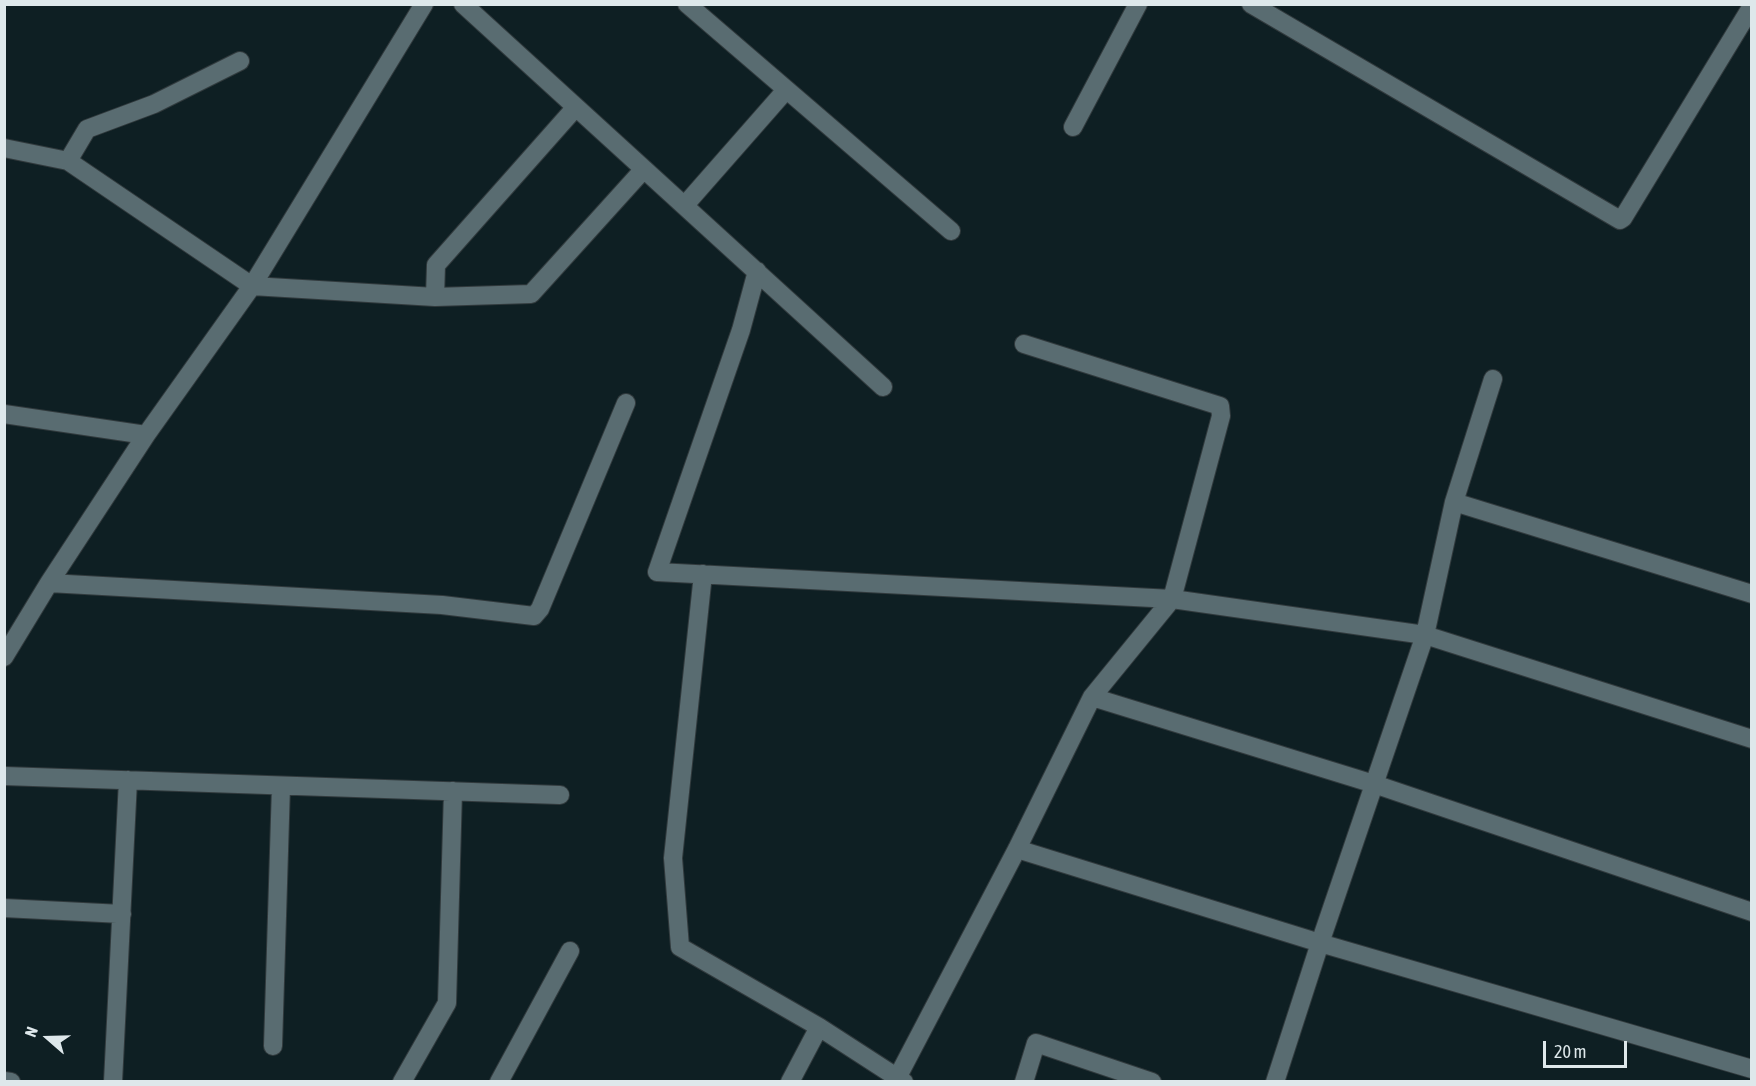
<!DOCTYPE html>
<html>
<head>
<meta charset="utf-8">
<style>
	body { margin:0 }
	#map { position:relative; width:1756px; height:1086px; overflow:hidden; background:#0e1f23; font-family:"Asap Condensed",sans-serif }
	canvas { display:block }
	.frame { position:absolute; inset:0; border:6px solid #dee8eb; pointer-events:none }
	.north { position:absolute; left:18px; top:1008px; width:60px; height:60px; -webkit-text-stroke:4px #0e1f23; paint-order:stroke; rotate:290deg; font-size:16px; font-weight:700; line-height:24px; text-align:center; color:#dee8eb }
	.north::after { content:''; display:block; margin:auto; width:21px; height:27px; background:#dee8eb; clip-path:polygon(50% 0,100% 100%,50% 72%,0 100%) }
	.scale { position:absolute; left:1543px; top:1041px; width:84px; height:27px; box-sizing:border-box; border:3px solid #dee8eb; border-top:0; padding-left:8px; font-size:18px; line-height:21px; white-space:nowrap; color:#dee8eb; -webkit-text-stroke:4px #0e1f23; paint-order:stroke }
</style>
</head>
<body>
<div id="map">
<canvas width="1756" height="1086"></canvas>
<div class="frame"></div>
<div class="north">N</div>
<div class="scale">20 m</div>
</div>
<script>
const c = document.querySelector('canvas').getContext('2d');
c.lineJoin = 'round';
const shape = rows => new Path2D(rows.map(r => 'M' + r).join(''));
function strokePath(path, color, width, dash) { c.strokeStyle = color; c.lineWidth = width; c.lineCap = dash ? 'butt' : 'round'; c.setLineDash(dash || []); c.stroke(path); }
const street = shape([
	[463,4,883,387],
	[687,4,951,231],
	[1251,4,1620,220,1623,218,1752,6],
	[1073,127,1138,4],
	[4,148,68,161,252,286,435,297,531,294,644,169],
	[68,161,87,129,154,104,240,61],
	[685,205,786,90],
	[757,271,741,330,657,572,1172,599,1221,416,1220,406,1024,344],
	[435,297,436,265,576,107],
	[4,414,146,435],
	[1454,502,1752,594],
	[703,574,673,858,680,947,819,1027],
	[49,583,442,605,534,616,540,609,626,403],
	[4,657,49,583,146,435,252,286,424,4],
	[1092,697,1374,784,1752,912],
	[4,776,560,795],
	[1017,849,1320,943,1752,1069],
	[4,908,122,914],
	[273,1046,281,786],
	[4,1081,11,1082],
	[113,1082,128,780],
	[402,1082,447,1003,453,791],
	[499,1082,570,951],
	[790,1082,819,1027,904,1082],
	[895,1082,1017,849,1092,697,1172,599,1425,635,1752,739],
	[1024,1082,1036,1043,1152,1082],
	[1275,1082,1320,943,1425,635,1454,502,1493,379]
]);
strokePath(street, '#313a3d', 20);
strokePath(street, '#596c71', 18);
</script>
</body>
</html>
